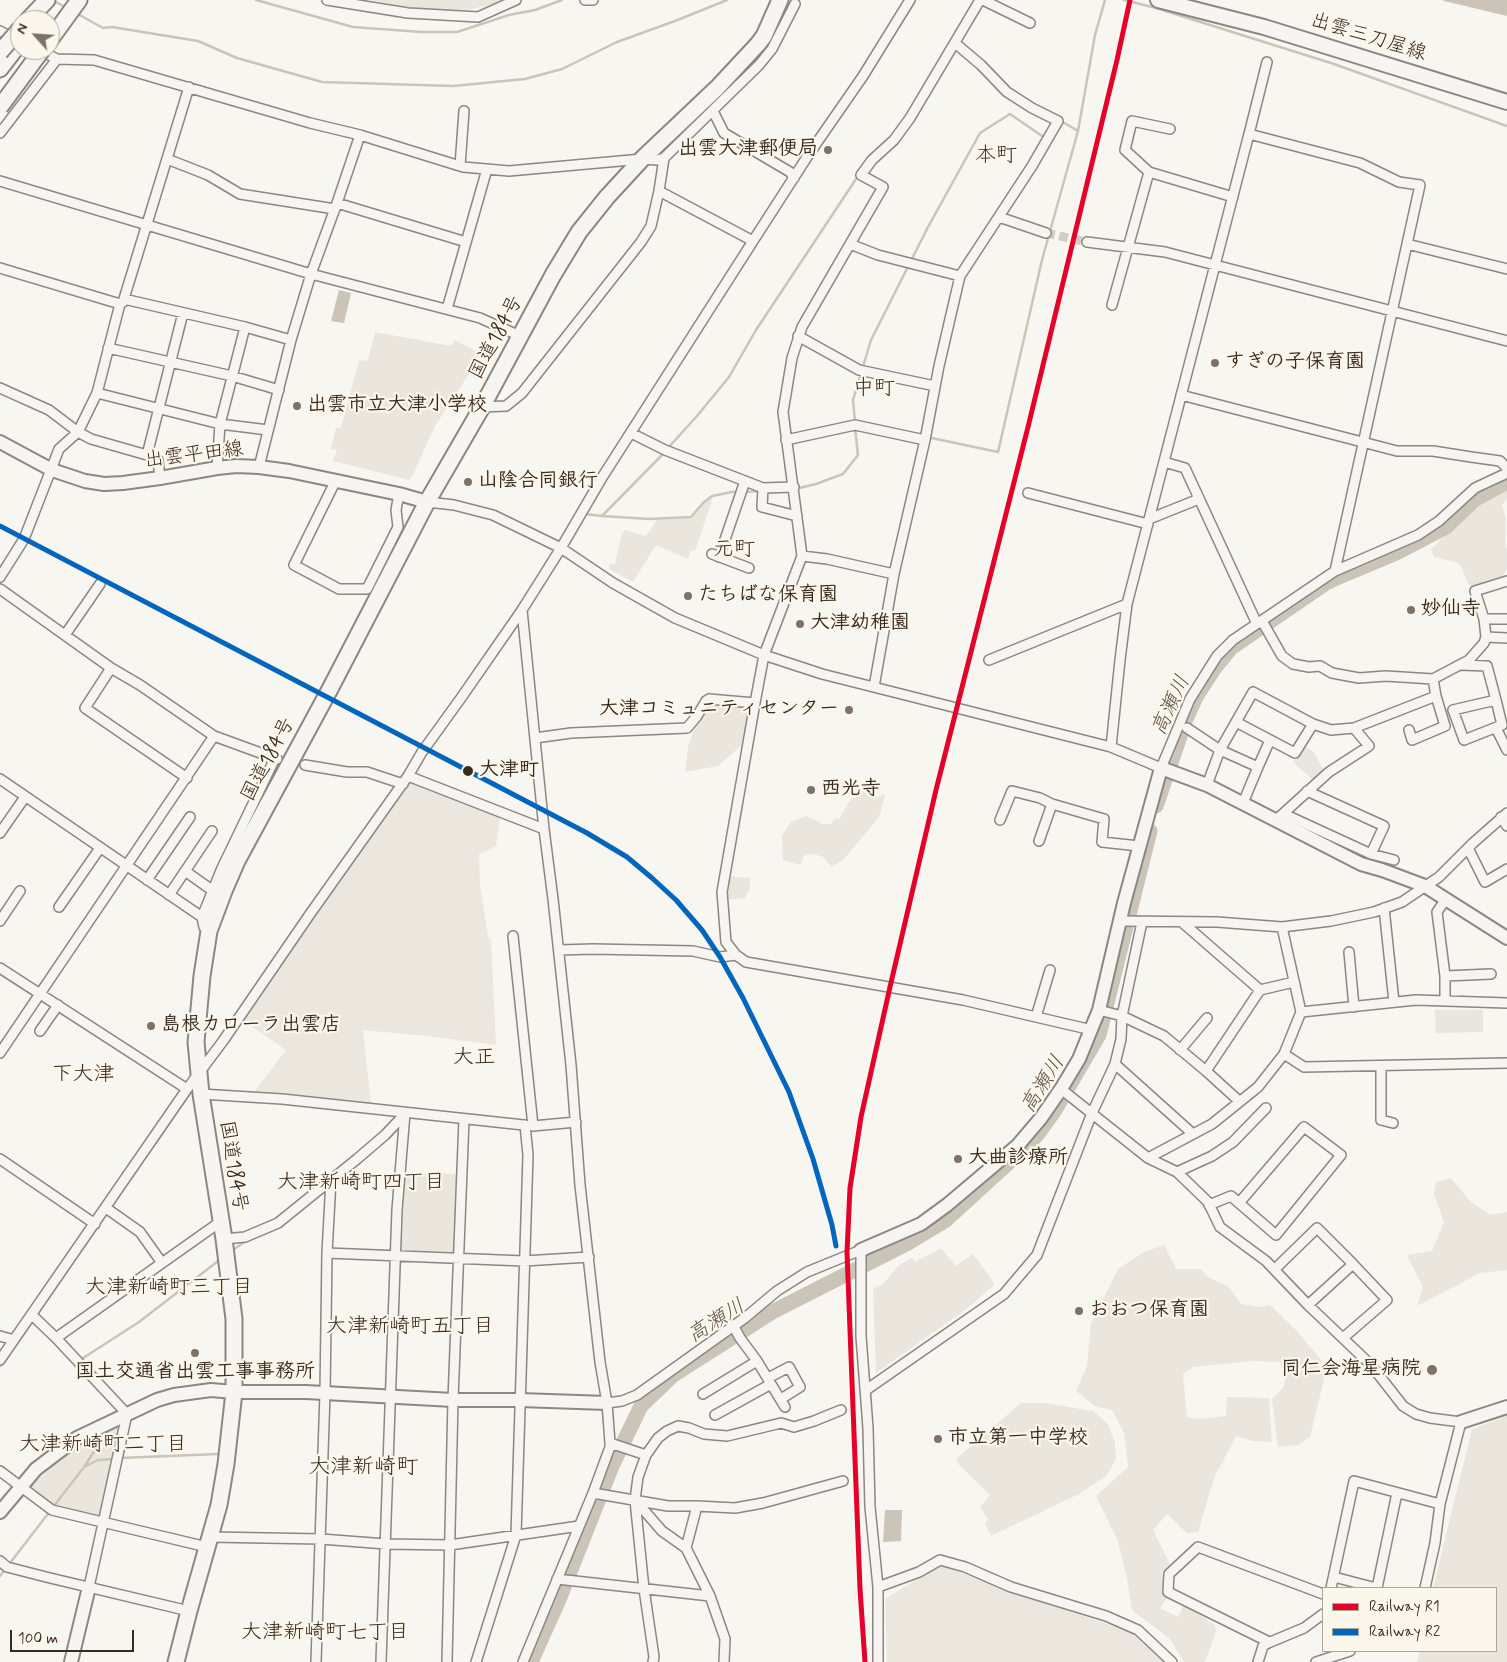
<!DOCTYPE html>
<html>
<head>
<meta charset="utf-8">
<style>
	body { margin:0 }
	#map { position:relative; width:1507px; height:1662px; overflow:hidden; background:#f8f6f0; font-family:Mynerve,sans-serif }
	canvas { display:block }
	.legend { position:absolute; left:1322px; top:1587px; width:175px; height:65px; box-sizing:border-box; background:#fbf7ec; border:1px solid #aea59a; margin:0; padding:6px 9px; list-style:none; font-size:15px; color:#3b2a1e }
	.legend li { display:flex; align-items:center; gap:10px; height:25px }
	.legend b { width:25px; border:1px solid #aea59a }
	.north { position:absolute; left:10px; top:10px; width:50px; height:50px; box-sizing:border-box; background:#fbf7ec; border:1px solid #aea59a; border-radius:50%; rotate:296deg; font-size:14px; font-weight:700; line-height:20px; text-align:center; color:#3b2a1e }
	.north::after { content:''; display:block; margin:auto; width:18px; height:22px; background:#7d7168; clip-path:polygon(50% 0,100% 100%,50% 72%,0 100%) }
	.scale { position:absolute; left:10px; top:1630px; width:124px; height:22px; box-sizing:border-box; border:2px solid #3b2a1e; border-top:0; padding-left:6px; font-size:15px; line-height:18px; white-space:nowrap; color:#3b2a1e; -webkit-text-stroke:4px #fbf7ec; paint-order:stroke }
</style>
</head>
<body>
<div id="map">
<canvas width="1507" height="1662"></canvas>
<ul class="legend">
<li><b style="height:6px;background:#e4002b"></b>Railway R1</li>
<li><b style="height:6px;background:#0065bd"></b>Railway R2</li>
</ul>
<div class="north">N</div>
<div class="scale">100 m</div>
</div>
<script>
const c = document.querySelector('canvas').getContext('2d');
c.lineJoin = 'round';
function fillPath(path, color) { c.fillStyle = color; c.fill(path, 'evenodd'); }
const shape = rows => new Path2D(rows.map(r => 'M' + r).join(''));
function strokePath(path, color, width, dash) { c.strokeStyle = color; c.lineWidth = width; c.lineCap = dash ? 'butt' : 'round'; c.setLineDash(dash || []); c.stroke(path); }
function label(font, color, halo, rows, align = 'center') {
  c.font = font + ' Mynerve,"Klee One",sans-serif'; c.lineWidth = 4.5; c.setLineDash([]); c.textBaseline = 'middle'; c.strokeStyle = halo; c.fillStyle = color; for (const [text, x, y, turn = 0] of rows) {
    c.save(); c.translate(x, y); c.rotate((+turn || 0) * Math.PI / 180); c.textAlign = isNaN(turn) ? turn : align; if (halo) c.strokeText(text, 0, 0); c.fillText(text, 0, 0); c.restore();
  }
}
fillPath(shape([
	[410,781,500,817,496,846,479,854,480,884,488,937,491,940,496,1045,427,1036,363,1030,371,1106,253,1094,286,1050,242,1020],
	[940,1565,1008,1591,1131,1632,1163,1662,887,1662,885,1599]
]), '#ebe6de');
fillPath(shape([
	[370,0,508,0,468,10,420,9],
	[375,332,451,346,455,340,482,354,435,426,413,474,409,480,333,461,337,450,331,449,336,428,341,428,359,361,368,360],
	[1507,483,1507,498,1502,505,1506,519,1505,547,1507,548,1507,568,1502,579,1471,589,1459,563,1434,557,1431,549,1450,531,1448,527,1475,501],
	[713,497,695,551,691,550,688,559,656,545,633,582,609,569,610,564,615,564,622,534,625,530,646,536,657,520,692,518,702,505],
	[708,700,749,704,743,744,718,766,685,772,688,747,693,732],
	[1304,746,1313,751,1324,771,1314,781,1293,762],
	[863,791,873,799,885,794,879,817,845,858,832,867,823,857,814,854,805,854,800,865,783,860,782,836,791,822,806,816,823,824,832,824,833,820,840,818,848,803],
	[728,876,750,878,750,888,745,898,725,900],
	[1435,1010,1483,1010,1483,1032,1436,1033],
	[405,1173,458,1174,455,1252,399,1250,401,1208],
	[1451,1178,1470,1201,1490,1215,1507,1212,1507,1270,1480,1273,1417,1306,1423,1287,1407,1255,1432,1251,1444,1222,1434,1194,1436,1182],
	[1164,1245,1176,1269,1201,1269,1208,1277,1229,1287,1241,1304,1258,1307,1270,1305,1296,1330,1327,1367,1310,1437,1298,1445,1278,1447,1272,1399,1283,1388,1287,1370,1279,1362,1252,1361,1193,1367,1183,1374,1187,1417,1200,1419,1226,1416,1227,1397,1269,1398,1272,1442,1252,1441,1236,1436,1214,1478,1198,1532,1187,1533,1167,1514,1153,1530,1170,1564,1162,1572,1166,1599,1160,1608,1178,1617,1184,1604,1215,1625,1216,1632,1205,1662,1184,1662,1170,1639,1132,1610,1127,1578,1118,1541,1096,1496,1128,1467,1124,1433,1112,1410,1095,1406,1076,1391,1087,1366,1091,1323,1118,1269,1144,1252],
	[941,1248,956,1266,973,1254,995,1284,968,1308,876,1373,873,1289,884,1283,898,1266,912,1258,915,1262],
	[1021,1403,1044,1403,1093,1411,1107,1423,1115,1442,1116,1459,1107,1475,1079,1494,991,1536,985,1524,988,1519,980,1507,990,1495,958,1464,956,1459],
	[1507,1416,1507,1662,1417,1662,1420,1651,1496,1651,1496,1588,1433,1588,1472,1429],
	[118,1426,120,1429,100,1517,98,1518,53,1507,29,1488,51,1467,76,1447,102,1432]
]), '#eae6dd');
fillPath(shape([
	[1442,0,1507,0,1507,16,1444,1],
	[339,290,351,293,344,323,331,321],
	[885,1510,902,1510,901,1541,883,1542]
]), '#cac4b9');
strokePath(shape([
	[52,0,67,8],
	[256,0,353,27,421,32,457,32,509,15,535,10,562,0],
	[1124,0,1156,8,1334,64,1507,126],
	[76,13,103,28,112,27,198,41,237,58,322,82,453,86,525,79,562,69,617,42,675,21,727,0],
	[1061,121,1078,131,1095,35,1105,0],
	[855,422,853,400,871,340,928,227,980,133,1010,114,1045,138],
	[927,437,998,452,1042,260,1078,131],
	[668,448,697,416,729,377,756,330,858,176],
	[795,489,816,484,843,474,858,455,855,428],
	[745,492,762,491],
	[585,514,602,516,665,452],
	[602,516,649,519,691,517,703,503,712,496,732,492,739,492],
	[422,760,439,736],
	[145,1158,195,1086],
	[230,1252,246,1241],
	[80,1360,139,1322,222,1258],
	[0,1366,3,1361],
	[91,1381,119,1412],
	[120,1458,218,1454],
	[84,1467,110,1427],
	[0,1576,84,1467,98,1460,115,1459]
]), '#cac4b9', 2.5);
strokePath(shape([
	[1156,806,1186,719,1196,697,1214,669,1231,648,1326,583,1346,574,1396,553,1446,527,1474,500,1507,482],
	[531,1662,558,1602,612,1466,641,1406,672,1376,774,1311,908,1243,946,1220,1005,1166,1037,1135,1055,1110,1099,1035,1150,831]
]), '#cac4b9', 15);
strokePath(shape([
	[1046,233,1087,242]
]), '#d2cdc6', 9, [9, 4.5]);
const street = shape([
	[327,0,408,13,478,17,516,0],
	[585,0,593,0],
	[980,0,910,118,894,140,872,160,861,175,883,187,802,327,792,358,783,412,802,556,764,655,755,703,722,892,726,942,736,955,746,962,963,1000,1092,1030],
	[983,0,1030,23],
	[0,31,15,39],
	[39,50,57,59,94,60,310,123,360,135,463,167,509,171,642,159,657,160,664,158,659,191,651,226,641,242,522,393,506,406,482,407],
	[713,111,724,133,790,172,794,178],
	[1170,129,1132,121,1125,150,1149,172,1233,197],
	[0,133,57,59],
	[1249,134,1267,62],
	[664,158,759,65,772,49,795,4],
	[167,159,208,175,240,194,335,209],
	[460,166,464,111],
	[0,181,311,274,480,318,520,336],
	[659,191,753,241],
	[337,203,466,242],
	[999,217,1046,233],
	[1087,242,1165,252,1507,341],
	[850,244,878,255,960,276],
	[1407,244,1507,269],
	[0,268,120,304],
	[124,299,245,327,291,340],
	[1112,305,1149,172],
	[447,309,487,169],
	[798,336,859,370,935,386],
	[108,348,232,376,279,390],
	[0,388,49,410,78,432,91,439,147,455,158,460,160,478],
	[97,393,220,424,268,430],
	[1181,395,1397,451,1433,451,1471,457,1500,461,1507,468],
	[631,433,665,450,763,488,794,487],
	[786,440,855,425,925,440],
	[147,455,183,313],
	[1164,462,1185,468,1257,624],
	[259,467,291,340,311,274,337,203,360,135],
	[217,468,220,424,245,327],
	[335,482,294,565,339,589,367,589,398,527,396,510,399,494],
	[763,488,762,507,797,516],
	[1028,493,1148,524],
	[427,502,454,505,493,515,561,548,613,583,675,618,764,655,822,674,1111,747,1161,768,1190,699,1217,656,1233,640,1335,571,1418,535,1439,521,1475,488,1507,473],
	[1149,519,1199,499],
	[712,554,749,568],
	[802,556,827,559,894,574],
	[719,557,745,481],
	[0,577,24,539,59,449,78,432,97,393,120,304,123,302,189,87],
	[0,589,111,668,140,685,214,736,0,1053],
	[522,610,544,829,553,899,571,1065,580,1185,600,1362,607,1403,610,1443,610,1447,593,1493,523,1662],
	[1484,619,1507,619],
	[1262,621,1282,656,1293,664,1309,667,1320,666,1332,673,1359,678,1386,676,1433,679],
	[65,635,100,584],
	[1486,637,1507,638],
	[989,660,1127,604],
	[1461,665,1487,666,1496,700,1453,710,1464,740,1502,725,1496,700],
	[111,668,85,708,187,778],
	[874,687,894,574,925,440,939,366,960,276,1032,166,1058,121,1032,108,1007,92,981,65,955,43],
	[1236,722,1295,753,1313,724],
	[1187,728,1220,750,1207,785],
	[1496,728,1507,750],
	[1409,730,1412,740,1445,726,1436,696],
	[214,736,277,759],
	[535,738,571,733,687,728,697,716,706,701,709,699,755,703],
	[1111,747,1120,660,1127,604,1249,134,1360,163,1399,182,1420,185,1335,571],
	[305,765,347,772,367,772,403,784],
	[1258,767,1270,740],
	[408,776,544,829],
	[0,779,202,917,204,927,209,931],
	[1307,791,1384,826,1371,854],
	[1243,803,1258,767,1220,750,1253,692,1313,724,1331,730,1354,728],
	[1284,814,1371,854,1394,860],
	[1501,817,1507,826],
	[1000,820,1012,791,1040,798,1052,804],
	[1276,820,1329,772,1369,746,1354,728,1436,696,1433,679,1469,660,1484,643,1486,637,1484,619,1475,591,1507,581],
	[0,833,25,797],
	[1039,841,1052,804,1104,819,1102,842,1139,846],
	[1468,848,1485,882,1507,869],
	[185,871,209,888],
	[147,880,190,817],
	[169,895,212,831],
	[59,907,100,848],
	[1384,908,1394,1002],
	[202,917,222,868,275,758],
	[0,921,20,891],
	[1120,921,1217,922,1282,927,1331,921,1374,912,1402,902,1439,877,1473,843,1507,813],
	[1183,923,1260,990],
	[513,936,533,1126],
	[559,950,593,949,693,951,720,957,736,955],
	[1349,952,1354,1007],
	[0,968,187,1089],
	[1445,976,1491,974],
	[1445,1001,1445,976,1437,912,1446,899],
	[1099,1010,1122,1016,1164,1036,1206,1071,1239,1101],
	[1301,1012,1416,1000,1507,1003],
	[1036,1017,1050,970],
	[40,1031,58,1005],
	[1180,1050,1207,1018],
	[1284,1054,1304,1067,1507,1063],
	[1115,1064,1193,1134],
	[1381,1066,1381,1120,1393,1123],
	[1206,1071,1260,990,1294,982],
	[1061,1089,1148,1158,1177,1172,1208,1202,1220,1227,1266,1261,1308,1305,1371,1365,1403,1406,1416,1414,1430,1418,1461,1422,1440,1504,1435,1543,1425,1588],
	[201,1094,282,1099,533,1126,576,1122],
	[1148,1158,1212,1124,1258,1087,1284,1054,1301,1012,1282,927],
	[0,1159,95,1224],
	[1177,1172,1212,1156,1233,1142,1266,1108],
	[1209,1205,1231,1196,1239,1203,1276,1235,1341,1155,1304,1127,1239,1203],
	[106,1208,140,1232,162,1263],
	[224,1239,245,1237,278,1223,357,1159,385,1135,405,1114],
	[327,1253,524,1261,589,1257],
	[1275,1269,1317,1228,1353,1264,1387,1300,1343,1338],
	[1308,1305,1353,1264],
	[32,1315,56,1338,127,1414,89,1587],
	[733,1325,740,1338,757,1361,785,1407],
	[0,1336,14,1340],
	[56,1338,220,1222],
	[0,1360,187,1089,223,1041,310,914,408,776,422,752,461,698,522,610,561,548,603,476,753,241,809,154,863,76,910,0],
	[768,1378,789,1367,800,1387,781,1399],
	[866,1390,1004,1294,1037,1255,1092,1113,1115,1064,1121,1039,1122,1016,1142,922],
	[703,1394,757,1361],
	[607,1403,622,1401,637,1395,746,1317,777,1291,807,1272,861,1250,861,1336,868,1428,870,1507,878,1587,878,1662],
	[715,1415,771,1384],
	[610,1443,646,1455,638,1477,635,1500,662,1531,686,1548,710,1596,725,1639,724,1662],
	[646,1455,658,1438,667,1431,678,1426,689,1428,704,1434,727,1436,781,1423,794,1427,814,1421,841,1410],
	[0,1471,52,1510,207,1547],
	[593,1493,668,1506,697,1506,686,1548],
	[635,1500,644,1589,654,1657,653,1662],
	[697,1506,735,1508,763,1503,843,1481],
	[210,1537,321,1539,386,1544,450,1545,579,1526],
	[0,1561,7,1567,50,1578,189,1611],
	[1334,1577,1376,1588],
	[557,1579,710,1596],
	[878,1587,919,1572,940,1560,965,1567,1011,1587,1106,1616,1138,1630,1172,1662],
	[1331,1588,1354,1481,1440,1504],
	[1377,1588,1397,1493],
	[1269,1642,1168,1592,1169,1574,1198,1547,1323,1594],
	[316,1662,325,1393,327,1253,331,1180],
	[381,1662,397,1210,405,1113],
	[447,1662,453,1400,464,1119],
	[476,1662,516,1535,528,1155,525,1125],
	[1258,1662,1263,1646,1268,1643,1304,1628,1323,1614],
	[1316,1662,1350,1651]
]);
const secondary = shape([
	[0,442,52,470,85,481,104,484,123,483,160,478,217,468,236,466,259,467,289,471,399,494,427,502],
	[861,1250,921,1224,947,1205,1018,1145,1041,1118,1061,1089,1079,1059,1099,1010,1124,903,1161,768,1207,785,1361,864,1382,870,1425,886,1507,938],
	[1461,1422,1507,1407],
	[0,1512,36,1469,77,1438,157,1400,174,1395,211,1390,234,1392,306,1392,453,1400,520,1400,607,1403],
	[71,1662,89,1587]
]);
const primary = shape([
	[1158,0,1264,27,1507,102]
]);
const highway = shape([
	[28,20,47,0],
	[50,40,79,0],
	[0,69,20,43],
	[176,1662,189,1611,219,1505,226,1464,234,1392,234,1319,224,1239,201,1094,196,1042,202,976,209,931,224,891,237,861,330,689,427,502,482,407,553,275,579,232,607,197,642,159,717,88,758,44,764,36,780,0]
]);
strokePath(street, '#8b8781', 12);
strokePath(secondary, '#8b8781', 16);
strokePath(primary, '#8b8781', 18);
strokePath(highway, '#8b8781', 19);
strokePath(street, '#f6f5f1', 9);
strokePath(secondary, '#f6f5f1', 12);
strokePath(primary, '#f6f5f1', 14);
strokePath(highway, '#f6f5f1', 15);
const highwayBridge = shape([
	[0,52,20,29],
	[0,107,42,50]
]);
strokePath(highwayBridge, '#8b8781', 19, []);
strokePath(highwayBridge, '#f6f5f1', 15);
strokePath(shape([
	[865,1662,860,1589,847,1252,850,1188,857,1143,861,1117,890,987,936,790,1028,427,1117,60,1130,0]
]), '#e4002b', 5);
strokePath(shape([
	[0,526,587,833,627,857,652,878,676,900,702,930,720,957,743,998,789,1092,813,1159,832,1225,836,1246]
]), '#0065bd', 5);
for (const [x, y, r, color] of [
	[828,150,5,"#7d7168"],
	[1215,363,5,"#7d7168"],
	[297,406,5,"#7d7168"],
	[468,482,5,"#7d7168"],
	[688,596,5,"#7d7168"],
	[1411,610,5,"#7d7168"],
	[800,624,5,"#7d7168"],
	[849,710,5,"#7d7168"],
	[468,771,6,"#3b2a1e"],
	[811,790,5,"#7d7168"],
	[151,1026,5,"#7d7168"],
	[958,1159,5,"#7d7168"],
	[1079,1311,5,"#7d7168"],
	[195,1353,5,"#7d7168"],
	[1432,1370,6,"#7d7168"],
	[938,1439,5,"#7d7168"]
]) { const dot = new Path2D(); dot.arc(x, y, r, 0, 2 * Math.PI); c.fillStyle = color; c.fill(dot); strokePath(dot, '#fbf7ec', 2); }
label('20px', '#3b2a1e', '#fbf7ec', [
	["出雲三刀屋線",1368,38,17],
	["国道184号",497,338,-62],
	["出雲平田線",194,456,-7],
	["国道184号",269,760,-62],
	["国道184号",232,1166,81]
]);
label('bold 20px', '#3b2a1e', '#fbf7ec', [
	["出雲大津郵便局",818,150,"right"],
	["すぎの子保育園",1225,363],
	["出雲市立大津小学校",307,406],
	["山陰合同銀行",478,482],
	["たちばな保育園",698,596],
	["妙仙寺",1421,610],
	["大津幼稚園",810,624],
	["大津コミュニティセンター",839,710,"right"],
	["西光寺",821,790],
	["島根カローラ出雲店",161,1026],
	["大曲診療所",968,1159],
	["おおつ保育園",1089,1311],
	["同仁会海星病院",1421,1370,"right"],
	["国土交通省出雲工事事務所",195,1373,"center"],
	["市立第一中学校",948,1439]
], 'left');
label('bold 20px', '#3b2a1e', '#fbf7ec', [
	["大津町",479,771]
], 'left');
label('21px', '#3b2a1e', '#fbf7ec', [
	["本町",996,157],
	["中町",874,390],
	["元町",734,551],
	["大正",474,1059],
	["下大津",83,1076],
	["大津新崎町四丁目",361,1184],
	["大津新崎町三丁目",169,1289],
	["大津新崎町五丁目",410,1328],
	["大津新崎町二丁目",103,1446],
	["大津新崎町七丁目",325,1634]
]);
label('italic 21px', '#605246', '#fbf7ec', [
	["高瀬川",1172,706,-65],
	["高瀬川",1044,1085,-58],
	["高瀬川",717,1322,-32]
]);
label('22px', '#3b2a1e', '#fbf7ec', [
	["大津新崎町",363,1468]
]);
</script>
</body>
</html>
